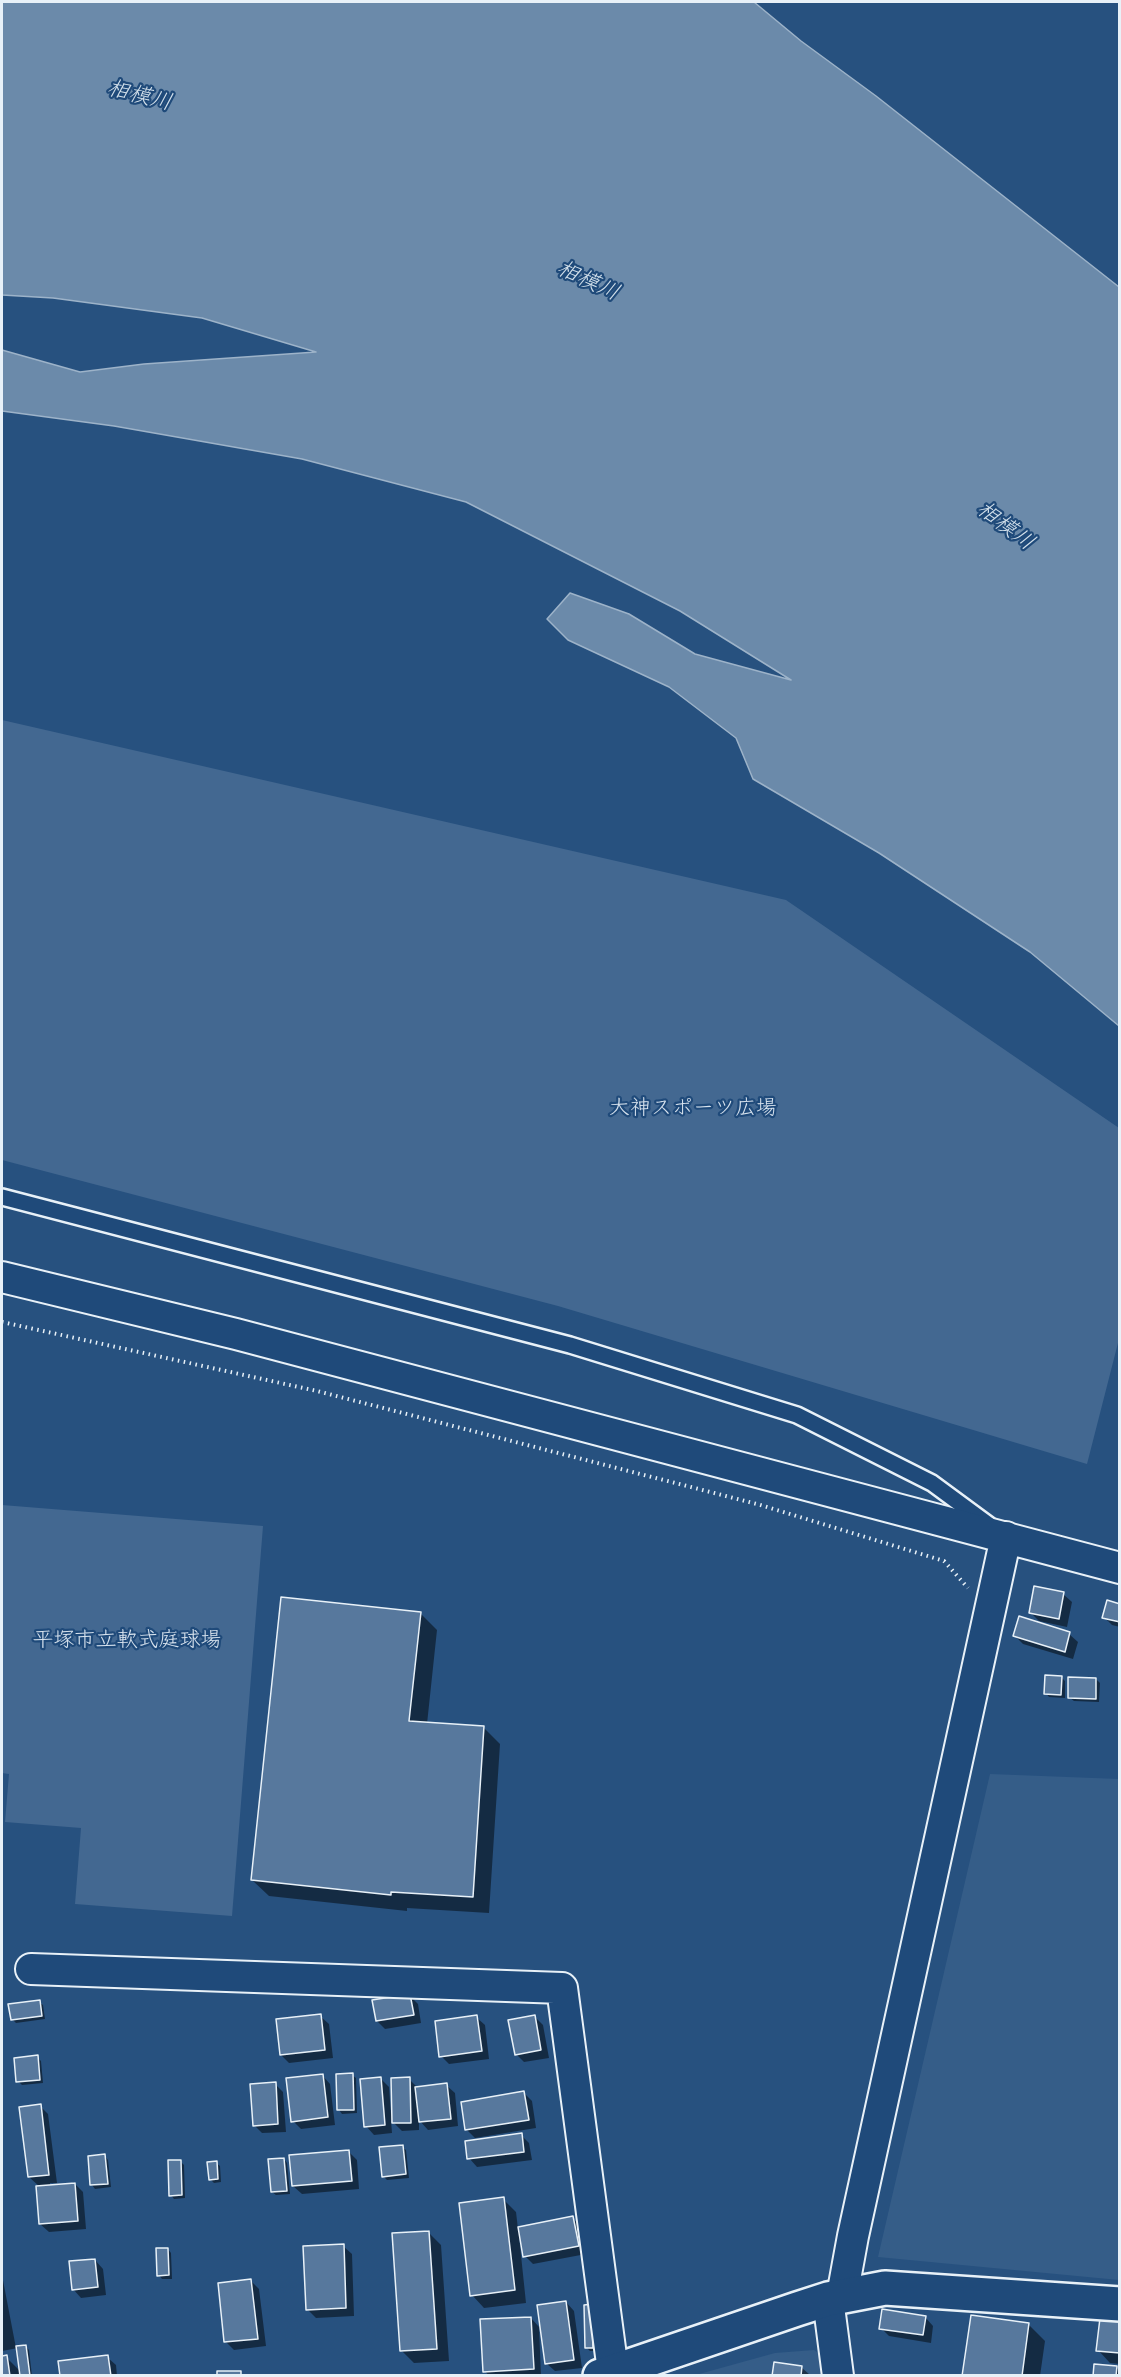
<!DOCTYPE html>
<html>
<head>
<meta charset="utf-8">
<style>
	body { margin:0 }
	#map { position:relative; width:1121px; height:2377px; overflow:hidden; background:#27517f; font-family:Kalam,sans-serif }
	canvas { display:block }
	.frame { position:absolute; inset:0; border:3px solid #e8f1f8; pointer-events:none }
</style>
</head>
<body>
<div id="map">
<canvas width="1121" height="2377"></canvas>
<div class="frame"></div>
</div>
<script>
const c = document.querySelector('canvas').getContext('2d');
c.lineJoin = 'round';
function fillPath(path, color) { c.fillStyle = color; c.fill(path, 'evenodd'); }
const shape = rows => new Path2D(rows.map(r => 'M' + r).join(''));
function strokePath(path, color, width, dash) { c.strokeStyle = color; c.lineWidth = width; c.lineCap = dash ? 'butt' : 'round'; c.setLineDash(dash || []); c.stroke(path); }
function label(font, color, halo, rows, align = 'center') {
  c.font = font + ' Kalam,"Klee One",sans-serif'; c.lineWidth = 4.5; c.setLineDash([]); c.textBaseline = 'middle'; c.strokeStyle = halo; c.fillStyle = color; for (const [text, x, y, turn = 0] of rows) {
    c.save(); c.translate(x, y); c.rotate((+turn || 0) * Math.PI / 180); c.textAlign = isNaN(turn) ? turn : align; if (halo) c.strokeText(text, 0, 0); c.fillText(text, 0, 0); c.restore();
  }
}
fillPath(shape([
	[990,1774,1119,1779,1119,2280,878,2257],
	[814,2350,824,2357,826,2376,692,2376,775,2353]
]), '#355d88');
fillPath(shape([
	[2,720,786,900,1119,1128,1119,1339,1087,1464,558,1306,2,1160],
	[2,1505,263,1526,232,1916,75,1904,81,1828,5,1822,9,1774,2,1773]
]), '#436891');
const water = shape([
	[2,2,754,2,801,41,876,96,1119,287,1119,1026,1030,952,879,853,753,779,736,738,669,687,568,640,547,619,570,593,629,614,695,654,791,680,680,611,466,502,302,459,114,426,2,411,2,350,80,372,144,364,316,352,202,318,53,298,2,295,2,2]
]);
fillPath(water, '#6b8aaa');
strokePath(water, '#9db3c9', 1.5);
fillPath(shape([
	[1063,1594,1072,1602,1067,1627,1039,1621,1031,1613],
	[1120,1605,1120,1627,1112,1625,1104,1617],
	[420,1613,437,1630,427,1724,484,1728,500,1744,489,1913,407,1908,407,1911,269,1896,252,1880],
	[1069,1634,1078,1642,1073,1659,1023,1644,1015,1636],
	[1061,1677,1065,1681,1065,1698,1049,1697,1046,1693],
	[1096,1679,1100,1683,1099,1702,1074,1701,1070,1698],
	[410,1996,418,2004,421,2023,385,2029,377,2021],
	[39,2002,43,2005,45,2019,16,2023,12,2019],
	[320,2016,329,2024,333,2058,289,2063,281,2055],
	[476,2017,485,2025,489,2059,449,2064,441,2056],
	[535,2017,543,2025,549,2058,524,2062,516,2054],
	[37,2057,41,2061,43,2083,22,2085,18,2081],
	[322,2075,330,2084,335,2125,301,2129,293,2121],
	[352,2075,356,2078,357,2113,342,2114,339,2110],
	[381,2079,389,2087,391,2114,394,2114,409,2079,418,2088,446,2085,455,2093,458,2126,428,2130,419,2120,419,2130,402,2131,391,2120,392,2133,374,2135,366,2126],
	[275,2084,283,2092,286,2132,262,2133,254,2125],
	[524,2093,532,2101,536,2128,475,2138,467,2130,462,2103],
	[40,2106,48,2114,57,2183,50,2183,50,2186,75,2184,83,2192,86,2229,49,2232,40,2224,40,2187,29,2177],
	[521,2135,529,2143,532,2160,477,2167,469,2158],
	[402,2147,406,2150,409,2178,387,2180,383,2176],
	[348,2151,357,2160,359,2189,302,2194,293,2186],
	[105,2156,108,2160,111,2187,95,2189,92,2185],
	[284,2159,287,2163,290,2194,276,2195,272,2192],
	[180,2161,184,2165,185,2198,174,2199,171,2195],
	[216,2163,220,2166,221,2182,214,2183,210,2179],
	[503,2199,516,2212,518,2229,572,2218,581,2226,586,2254,533,2264,525,2256,521,2236,519,2236,526,2303,484,2308,472,2295],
	[428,2232,441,2245,449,2361,414,2363,402,2351],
	[343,2246,352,2254,354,2316,316,2318,308,2310],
	[168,2249,171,2253,172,2279,162,2279,159,2275],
	[95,2260,103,2269,106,2295,81,2298,73,2289],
	[2,2275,16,2348,25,2346,29,2350,32,2376,2,2376,2,2358,6,2357,21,2372,18,2348,2,2351],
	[251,2281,259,2289,266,2346,234,2350,226,2342],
	[566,2302,574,2311,582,2368,555,2371,546,2363],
	[591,2306,596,2351,590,2351,587,2348],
	[925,2317,933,2326,931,2343,889,2336,881,2328],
	[531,2318,539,2327,541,2376,489,2376,485,2371],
	[1120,2322,1120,2364,1110,2363,1098,2350],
	[1028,2324,1045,2341,1040,2376,964,2376],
	[107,2357,116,2365,117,2376,62,2376],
	[801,2367,810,2375,774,2376],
	[1116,2367,1120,2371,1119,2376,1094,2376]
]), '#0007');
const building = shape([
	[1034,1586,1064,1592,1059,1619,1029,1613,1034,1586],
	[281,1597,421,1612,409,1721,484,1726,473,1897,391,1892,391,1895,251,1880,281,1597],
	[1107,1600,1120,1604,1120,1622,1102,1618,1107,1600],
	[1019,1616,1070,1632,1065,1652,1013,1636,1019,1616],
	[1045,1675,1062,1676,1061,1695,1044,1694,1045,1675],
	[1068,1677,1096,1678,1096,1699,1068,1698,1068,1677],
	[410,1994,414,2015,376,2021,372,2000,410,1994],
	[40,2000,42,2016,11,2020,8,2004,40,2000],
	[321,2014,325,2050,280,2055,276,2019,321,2014],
	[477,2015,482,2051,439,2057,435,2021,477,2015],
	[535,2015,541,2050,515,2055,508,2020,535,2015],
	[38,2055,40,2080,16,2082,14,2058,38,2055],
	[353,2073,354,2110,337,2110,336,2074,353,2073],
	[323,2074,328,2117,291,2122,286,2078,323,2074],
	[381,2077,385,2125,364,2127,360,2079,381,2077],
	[410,2077,411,2123,392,2123,391,2078,410,2077],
	[276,2082,278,2124,253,2126,250,2084,276,2082],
	[447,2083,451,2119,419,2122,415,2087,447,2083],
	[524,2091,529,2120,465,2130,461,2102,524,2091],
	[41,2104,49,2175,28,2177,19,2107,41,2104],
	[522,2133,524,2152,467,2159,465,2141,522,2133],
	[403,2145,406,2174,382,2177,379,2147,403,2145],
	[349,2150,352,2181,292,2186,289,2155,349,2150],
	[105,2154,108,2184,90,2185,88,2156,105,2154],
	[284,2158,287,2191,271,2192,268,2159,284,2158],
	[168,2160,181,2160,182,2195,169,2196,168,2160],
	[217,2161,218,2179,209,2180,207,2162,217,2161],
	[75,2183,78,2221,39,2224,36,2186,75,2183],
	[504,2197,515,2290,470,2296,459,2203,504,2197],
	[573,2216,579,2246,523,2257,518,2227,573,2216],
	[429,2231,437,2349,400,2351,392,2233,429,2231],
	[344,2244,346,2308,306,2310,303,2246,344,2244],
	[156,2248,168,2248,169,2275,157,2276,156,2248],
	[95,2259,98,2287,72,2290,69,2261,95,2259],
	[251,2279,258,2339,224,2342,218,2283,251,2279],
	[566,2301,574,2360,545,2364,537,2305,566,2301],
	[592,2304,593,2348,585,2348,584,2305,592,2304],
	[882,2309,926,2316,923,2335,879,2329,882,2309],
	[971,2315,1029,2323,1022,2376,962,2376,971,2315],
	[531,2317,534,2369,483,2372,480,2319,531,2317],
	[1100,2318,1120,2320,1120,2353,1096,2351,1100,2318],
	[26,2345,30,2376,20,2376,16,2346,26,2345],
	[7,2355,10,2376,2,2376,2,2356,7,2355],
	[108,2355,111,2376,60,2376,58,2361,108,2355],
	[774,2362,802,2366,801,2376,772,2376,774,2362],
	[1094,2364,1117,2366,1116,2376,1093,2376,1094,2364],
	[217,2371,241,2371,241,2376,217,2376,217,2371]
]);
fillPath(building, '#57789d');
strokePath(building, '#e8f1f8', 1.5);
const lane = shape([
	[2,1197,570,1345,797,1415,932,1483,989,1525]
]);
const street = shape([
	[2,1277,236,1334,1120,1568],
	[31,1969,562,1988,613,2371],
	[842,2296,853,2236,1006,1537],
	[828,2299,838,2376]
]);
const secondary = shape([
	[600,2376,797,2309,828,2299,885,2288,1120,2304]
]);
strokePath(lane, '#e8f1f8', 20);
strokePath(street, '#e8f1f8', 34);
strokePath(secondary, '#e8f1f8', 38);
strokePath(shape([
	[2,1322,317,1391,757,1504,944,1561,968,1588]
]), '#e8f1f8', 4, [1.5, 4.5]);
strokePath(lane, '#1f4a7a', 15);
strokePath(street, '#1f4a7a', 30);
strokePath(secondary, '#1f4a7a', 33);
label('21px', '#d8e3ee', '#1f4a7a', [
	["大神スポーツ広場",693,1110],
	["平塚市立軟式庭球場",127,1642]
]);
label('italic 22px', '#d5e2ec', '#1f4a7a', [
	["相模川",139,98,14],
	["相模川",587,283,25],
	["相模川",1004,528,37]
]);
</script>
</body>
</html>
